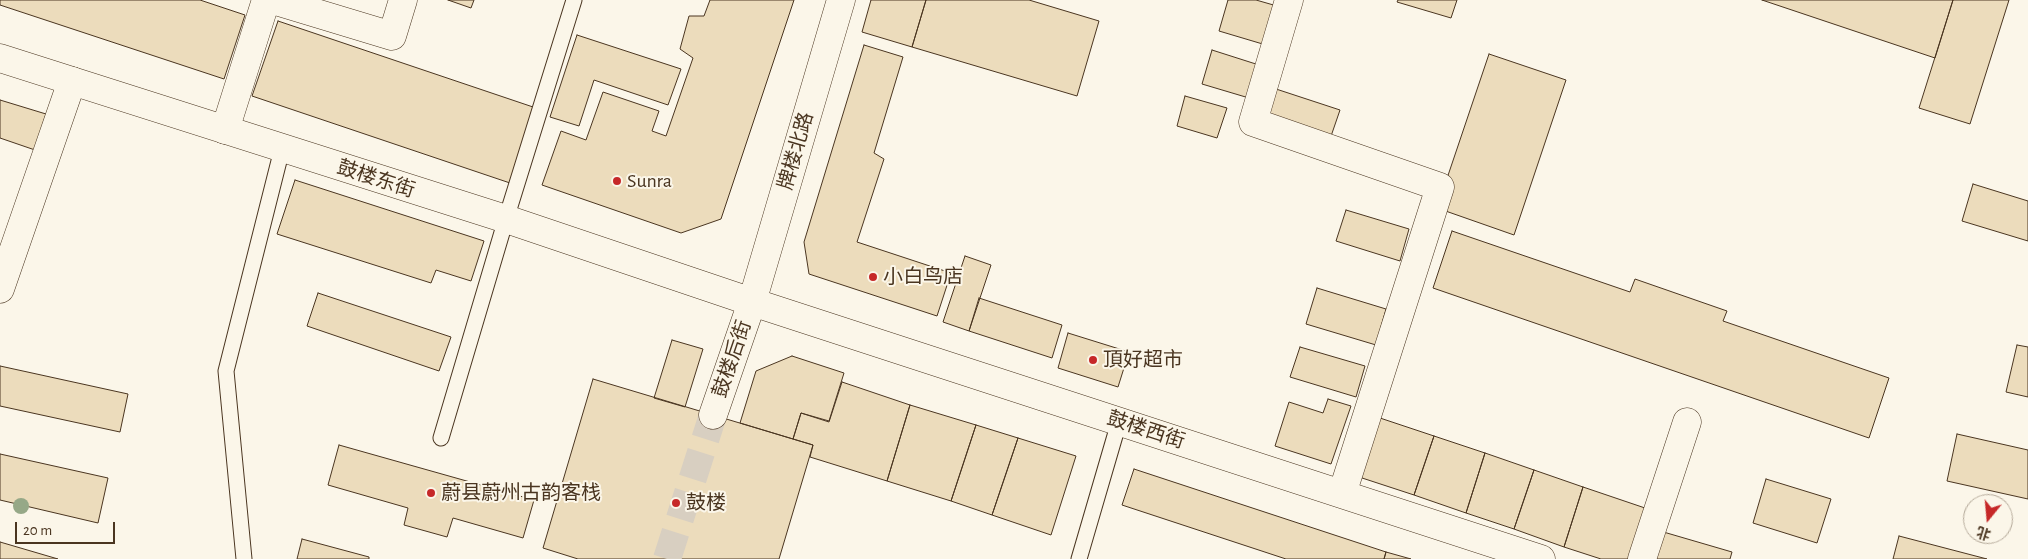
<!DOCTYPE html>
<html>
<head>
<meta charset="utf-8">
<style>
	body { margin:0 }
	#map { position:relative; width:2028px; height:559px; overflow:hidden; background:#fbf6e9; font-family:"Alegreya Sans","Noto Sans SC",sans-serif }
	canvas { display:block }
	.north { position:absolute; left:1963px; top:494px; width:50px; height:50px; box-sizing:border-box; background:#fbf6e9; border:1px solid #b4a999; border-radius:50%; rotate:197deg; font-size:14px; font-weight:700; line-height:20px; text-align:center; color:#4a3520 }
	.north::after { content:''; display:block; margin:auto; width:18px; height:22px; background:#c62828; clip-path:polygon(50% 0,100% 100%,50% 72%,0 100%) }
	.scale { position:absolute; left:15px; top:522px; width:100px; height:22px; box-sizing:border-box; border:2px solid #4a3520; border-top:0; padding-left:6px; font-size:15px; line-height:18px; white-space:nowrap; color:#4a3520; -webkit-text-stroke:4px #fbf6e9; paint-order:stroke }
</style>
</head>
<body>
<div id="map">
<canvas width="2028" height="559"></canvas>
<div class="north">北</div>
<div class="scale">20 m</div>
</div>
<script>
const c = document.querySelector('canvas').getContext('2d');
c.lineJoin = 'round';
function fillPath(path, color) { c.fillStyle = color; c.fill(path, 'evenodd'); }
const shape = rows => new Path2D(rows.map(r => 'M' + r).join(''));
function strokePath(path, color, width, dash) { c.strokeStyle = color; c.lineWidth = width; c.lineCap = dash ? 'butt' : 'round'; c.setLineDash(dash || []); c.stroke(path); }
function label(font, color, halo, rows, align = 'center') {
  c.font = font + ' "Alegreya Sans","Noto Sans SC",sans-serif'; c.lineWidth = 4; c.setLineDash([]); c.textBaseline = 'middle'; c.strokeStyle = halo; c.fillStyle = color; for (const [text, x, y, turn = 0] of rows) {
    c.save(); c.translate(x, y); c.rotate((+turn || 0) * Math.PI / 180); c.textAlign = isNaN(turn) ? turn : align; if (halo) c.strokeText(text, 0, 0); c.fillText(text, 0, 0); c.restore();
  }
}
const building = shape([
	[0,0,200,0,245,15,224,79,0,5,0,0],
	[448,0,474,0,471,8,448,0],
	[710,0,794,0,721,219,681,233,542,185,561,131,586,140,603,92,659,111,652,131,666,136,693,58,680,49,689,16,704,16,710,0],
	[871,0,926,0,912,47,862,32,871,0],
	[926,0,1029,0,1099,21,1077,96,912,47,926,0],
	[1228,0,1256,0,1277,6,1266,45,1219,31,1228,0],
	[1398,0,1457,0,1451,18,1397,2,1398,0],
	[1762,0,1953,0,1935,58,1762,0],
	[1953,0,2009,0,1970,124,1919,108,1953,0],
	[278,21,536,108,510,183,252,96,278,21],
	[577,35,681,69,668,105,594,80,579,126,550,117,577,35],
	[864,45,903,57,874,153,884,159,857,242,951,273,937,316,809,274,804,242,864,45],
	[1212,50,1259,65,1249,98,1202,84,1212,50],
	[1489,54,1566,80,1514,235,1437,208,1489,54],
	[1273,88,1340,110,1329,142,1262,119,1273,88],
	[1185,96,1227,108,1217,138,1177,126,1185,96],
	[0,100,46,114,35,150,0,138,0,100],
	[295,180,484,241,471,281,436,270,431,283,277,234,295,180],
	[1973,184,2028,201,2028,241,1962,221,1973,184],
	[1346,210,1409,229,1400,261,1336,241,1346,210],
	[1452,231,1630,292,1635,279,1727,311,1723,321,1889,378,1869,438,1433,288,1452,231],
	[965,256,991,265,969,331,943,322,965,256],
	[1317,288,1386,309,1376,345,1306,324,1317,288],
	[318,293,451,337,439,371,307,326,318,293],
	[979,298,1062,325,1052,358,969,331,979,298],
	[1068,333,1129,352,1118,387,1058,368,1068,333],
	[672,340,703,349,685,407,654,398,672,340],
	[2017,345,2028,347,2028,397,2006,392,2017,345],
	[1300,347,1365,366,1356,397,1290,377,1300,347],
	[792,356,844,373,829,421,801,413,793,439,740,423,756,371,792,356],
	[0,366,128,394,120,432,0,406,0,366],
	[593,379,813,445,779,559,578,559,543,548,593,379],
	[842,382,910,405,887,481,810,457,813,445,793,439,801,413,829,422,842,382],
	[1328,399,1351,406,1331,464,1275,446,1289,402,1323,413,1328,399],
	[910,405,976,425,951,501,887,481,910,405],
	[1377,417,1434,436,1414,495,1356,476,1377,417],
	[976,425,1018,438,992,515,951,501,976,425],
	[1957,434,2028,450,2028,499,1947,481,1957,434],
	[1434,436,1485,453,1466,513,1414,495,1434,436],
	[1018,438,1076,456,1051,535,992,515,1018,438],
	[339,445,534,500,523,538,453,518,447,537,404,525,408,508,328,485,339,445],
	[1485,453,1534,470,1514,529,1466,513,1485,453],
	[0,454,108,478,98,523,0,500,0,454],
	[1134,469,1386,552,1384,559,1286,559,1122,505,1134,469],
	[1534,470,1583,487,1564,547,1514,529,1534,470],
	[1766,479,1831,499,1817,543,1753,523,1766,479],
	[1583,487,1645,508,1630,559,1601,559,1564,547,1583,487],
	[1660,531,1732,552,1730,559,1651,559,1660,531],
	[1899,536,1987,559,1893,559,1899,536],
	[302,539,369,557,369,559,297,559,302,539],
	[0,542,58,559,0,559,0,542],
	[1386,552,1411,559,1384,559,1386,552]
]);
fillPath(building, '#ecdcbc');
strokePath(building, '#4a3520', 1);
strokePath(shape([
	[667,559,713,415]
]), '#d8cfc1', 28, [28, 14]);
const service = shape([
	[441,438,506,219,574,0],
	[244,559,226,371,282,149],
	[1079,559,1119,422]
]);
const minor = shape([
	[273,0,392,36,403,0],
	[1289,0,1253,122,1440,187,1342,494],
	[225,130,266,0],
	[0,289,72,81],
	[752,302,1541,559],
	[1642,559,1687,422]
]);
const secondary = shape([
	[0,58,506,219,752,302],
	[713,415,752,302,841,0]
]);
strokePath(service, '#4a3520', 17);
strokePath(minor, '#4a3520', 29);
strokePath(secondary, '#4a3520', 29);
strokePath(service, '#fbf6e9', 15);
strokePath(minor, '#fbf6e9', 28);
strokePath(secondary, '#fbf6e9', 28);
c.fillStyle = '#96a887';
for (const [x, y] of [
	[21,506]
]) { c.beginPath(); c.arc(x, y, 8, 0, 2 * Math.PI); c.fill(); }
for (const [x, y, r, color] of [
	[617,181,5,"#c62828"],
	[873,277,5,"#c62828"],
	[1093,360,5,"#c62828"],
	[431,493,5,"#c62828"],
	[676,503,5,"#c62828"]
]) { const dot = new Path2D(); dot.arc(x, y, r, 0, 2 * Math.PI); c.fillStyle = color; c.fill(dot); strokePath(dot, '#fbf6e9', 2); }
label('20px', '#4a3520', '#fbf6e9', [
	["牌楼北路",796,151,-74],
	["鼓楼东街",376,179,18],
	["鼓楼后街",732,359,-71],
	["鼓楼西街",1146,430,18]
]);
label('20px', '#4a3520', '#fbf6e9', [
	["Sunra",627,181],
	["小白鸟店",883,277],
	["頂好超市",1103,360],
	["蔚县蔚州古韵客栈",441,493],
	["鼓楼",686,503]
], 'left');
</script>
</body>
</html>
